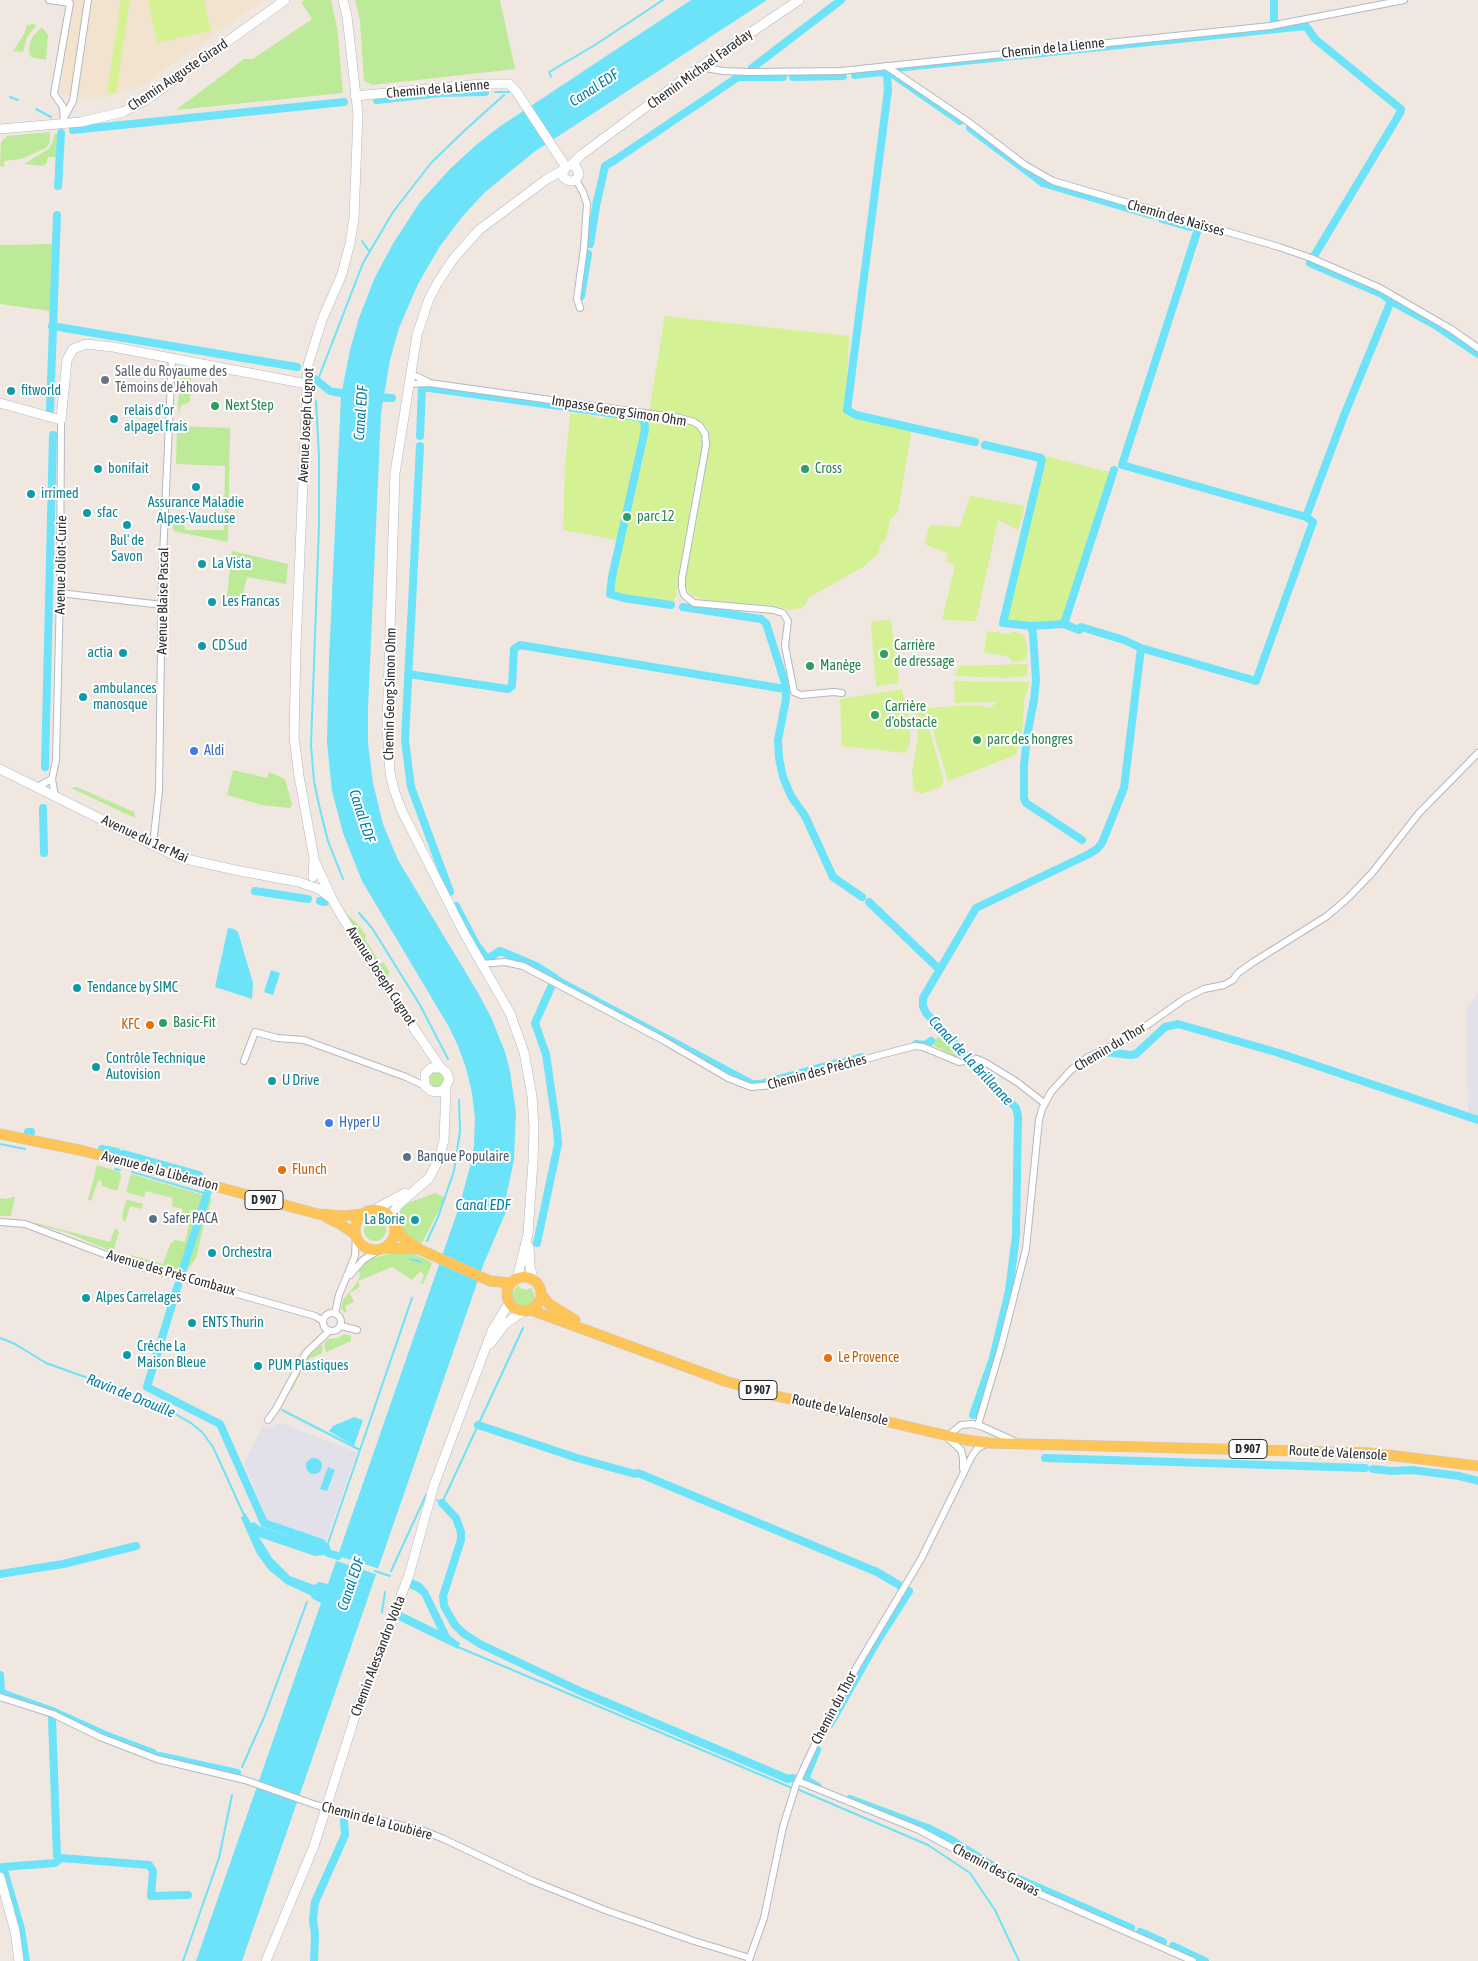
<!DOCTYPE html>
<html>
<head>
<meta charset="utf-8">
<style>
	body { margin:0 }
	canvas { display:block; background:#f0e7e0 }
</style>
</head>
<body>
<canvas width="1478" height="1961"></canvas>
<script>
const c = document.querySelector('canvas').getContext('2d');
c.lineJoin = 'round';
function fillPath(path, color) { c.fillStyle = color; c.fill(path, 'evenodd'); }
const shape = rows => new Path2D(rows.map(r => 'M' + r).join(''));
function strokePath(path, color, width, dash) { c.strokeStyle = color; c.lineWidth = width; c.lineCap = dash ? 'butt' : 'round'; c.setLineDash(dash || []); c.stroke(path); }
function label(font, color, halo, rows, align = 'center') {
  c.font = font + ' "Asap Condensed",sans-serif'; c.lineWidth = 4; c.setLineDash([]); c.textBaseline = 'middle'; c.strokeStyle = halo; c.fillStyle = color; for (const [text, x, y, turn = 0] of rows) {
    c.save(); c.translate(x, y); c.rotate((+turn || 0) * Math.PI / 180); c.textAlign = isNaN(turn) ? turn : align; if (halo) c.strokeText(text, 0, 0); c.fillText(text, 0, 0); c.restore();
  }
}
fillPath(shape([
	[1478,993,1478,1117,1468,1114,1466,1009],
	[281,1423,357,1452,326,1541,267,1521,244,1464,263,1425,268,1428]
]), '#e2e0e8');
fillPath(shape([
	[72,0,264,0,141,86,119,93,95,99,60,95]
]), '#f2e3ce');
fillPath(shape([
	[304,0,331,0,337,27,343,93,176,110,244,59,253,59,312,19,301,2],
	[355,0,500,0,515,69,373,85,364,81,360,21],
	[33,24,37,25,27,37,23,52,13,51,24,34,27,25],
	[42,27,48,35,46,60,31,57,29,52,30,43,33,36],
	[50,132,50,142,46,148,21,159,4,161,4,167,0,166,1,142,7,136],
	[55,134,57,134,56,157,48,157,46,164,42,166,24,164,50,148],
	[53,244,50,311,0,304,0,245],
	[197,373,202,374,194,375,191,377,190,402,181,405,179,415,178,404,180,381,185,374],
	[177,426,230,428,228,542,173,531,174,520,180,520,184,524,185,530,224,530,225,466,176,464],
	[232,551,288,564,286,584,247,577,242,597,227,596],
	[233,770,267,778,269,772,285,779,292,804,290,808,262,805,227,795],
	[77,787,134,812,135,818,71,788],
	[347,915,355,921,366,935,365,939,380,963,384,963,389,971,387,981,345,916],
	[943,1034,969,1059,956,1057,929,1043],
	[433,1069,445,1075,442,1088,429,1088,426,1076],
	[97,1165,120,1172,121,1177,117,1191,102,1186,101,1180,98,1181,91,1201,88,1200],
	[131,1174,203,1195,192,1234,194,1235,207,1196,212,1199,204,1224,196,1258,184,1275,131,1260,131,1255,163,1264,170,1244,175,1240,185,1242,189,1224,181,1222,183,1209,172,1206,173,1198,146,1191,144,1197,126,1192],
	[435,1193,445,1198,422,1243,408,1237,402,1227,399,1215,402,1207,408,1203],
	[13,1197,15,1197,11,1216,0,1216,0,1198,6,1199],
	[128,1200,143,1204,141,1209,130,1206,125,1222,123,1220,122,1215,126,1201],
	'364 1230a11 11 0 1 1 22 0a11 11 0 1 1-22 0Z',
	[36,1223,110,1242,115,1228,119,1232,113,1252,68,1233,35,1224],
	[393,1253,411,1253,428,1260,432,1264,423,1284,421,1284,424,1275,420,1271,412,1280,392,1267,358,1281,360,1287,350,1293,354,1302,345,1306,347,1311,345,1313,341,1308,343,1300,356,1284,360,1276,359,1271,365,1263,370,1259],
	[176,1283,181,1285,162,1348,156,1346],
	[518,1285,520,1288,527,1290,531,1288,534,1293,534,1301,526,1308,518,1308,512,1302,511,1294],
	[344,1334,351,1336,351,1341,326,1352,324,1345,326,1341,328,1339,338,1338],
	[320,1345,323,1346,322,1353,309,1359,311,1363,303,1368,292,1390,290,1389,305,1360]
]), '#bdea98');
fillPath(shape([
	[121,0,130,0,116,94,107,92],
	[148,0,204,0,211,31,157,43],
	[665,316,849,336,846,410,912,429,898,512,890,520,886,539,880,545,878,554,863,567,808,598,806,604,801,608,791,610,770,605,712,602,691,595,687,590,685,584,686,573,708,454,709,433,706,426,694,418,649,411],
	[612,413,659,418,658,423,663,424,668,419,688,423,695,425,703,435,705,444,676,596,672,603,612,593,622,541,563,530,565,467,570,414,585,414,603,419],
	[1046,456,1104,471,1113,471,1063,623,1033,624,1005,621,1031,508],
	[970,496,1025,506,1018,530,998,520,976,621,942,620,955,565,946,561,948,553,924,544,930,525,960,527],
	[891,620,899,683,876,686,871,625,873,621],
	[987,631,1009,634,1013,631,1024,635,1028,652,1026,659,1020,662,1013,662,1007,656,984,653],
	[1026,664,1028,665,1026,676,1008,678,955,676,959,666],
	[954,681,1030,682,1024,701,1023,725,1016,755,948,781,926,708,976,705,991,708,996,702,955,703],
	[902,689,910,721,910,745,905,753,842,746,840,699],
	[923,707,944,782,941,787,921,794,914,790,912,773,918,736,916,708]
]), '#d4f294');
fillPath(shape([
	[691,0,767,0,534,152,484,193,462,217,440,246,418,284,399,328,390,360,381,413,368,709,368,743,373,783,383,824,398,860,477,991,491,1017,505,1052,510,1071,516,1112,514,1160,506,1197,511,1200,484,1263,242,1961,196,1961,321,1603,313,1599,310,1595,286,1584,269,1570,257,1554,241,1518,245,1513,251,1523,254,1522,259,1526,320,1546,324,1551,323,1555,315,1556,259,1537,272,1558,290,1576,314,1585,319,1582,328,1584,459,1207,471,1163,474,1146,475,1118,472,1093,466,1068,458,1046,449,1027,362,881,343,833,332,791,327,743,329,660,341,396,350,350,359,318,375,277,394,242,420,202,450,169,476,145,499,127],
	[228,928,234,929,238,932,253,983,252,999,215,987],
	[271,970,280,973,273,995,264,992],
	[354,1417,363,1420,354,1446,329,1431,333,1426],
	'306 1466a8 8 0 1 1 16 0a8 8 0 1 1-16 0Z',
	[328,1467,335,1470,327,1491,320,1489],
	[412,1579,421,1583,428,1591,450,1636,460,1643,458,1649,398,1620,401,1612,438,1630,422,1596,416,1591,409,1588]
]), '#6ce3f9');
fillPath(shape([
	[335,1555,380,1569,378,1575,334,1560]
]), '#f0e7e0');
strokePath(shape([
	[551,77,549,72,595,45,663,0],
	[495,92,509,92],
	[10,97,18,100],
	[36,109,51,117],
	[362,241,369,251],
	[319,377,363,263,393,212,431,163,464,131,504,95],
	[316,401,319,457,319,526,311,745,314,781,319,805,328,841,343,879],
	[359,913,372,928,420,1005,448,1059],
	[0,1144,25,1149],
	[115,1169,120,1170],
	[132,1172,207,1194],
	[427,1241,438,1217,454,1171,460,1131,459,1100],
	[410,1259,421,1262],
	[0,1338,15,1344,46,1363,155,1402,191,1423,202,1432,213,1447,244,1515],
	[282,1410,360,1450],
	[437,1500,442,1503,523,1328],
	[327,1546,412,1298],
	[323,1553,338,1558],
	[375,1571,390,1576],
	[391,1571,426,1495],
	[382,1612,385,1592],
	[458,1647,792,1788],
	[242,1767,265,1715,307,1602],
	[797,1789,928,1845,970,1873,995,1910,1019,1961],
	[183,1961,219,1858,232,1795]
]), '#6ce3f9', 2);
strokePath(shape([
	[1274,0,1274,22],
	[752,68,841,0],
	[895,68,1306,26,1315,39,1401,109,1400,113,1314,256],
	[887,74,891,73,960,121],
	[855,75,880,72,887,74,888,90,847,410,856,415,975,442],
	[793,77,843,76],
	[377,100,441,93,485,92],
	[970,128,1043,183,1151,215],
	[73,130,344,102],
	[59,169,61,133],
	[58,186,59,173],
	[597,202,605,166,615,160,738,77,783,77],
	[1162,219,1190,227],
	[1198,229,1122,465,1306,517],
	[590,244,597,200],
	[581,296,588,254],
	[1391,301,1435,325,1478,354],
	[52,326,297,367],
	[315,379,330,391],
	[334,392,350,394],
	[374,397,392,398],
	[50,410,57,215],
	[420,436,422,387,638,417,644,420,645,430,612,577,610,594,623,598,671,605],
	[985,445,1041,458,1042,460,1003,623,1031,626,1033,633,1036,680,1034,700,1027,736,1024,766,1024,798,1026,803,1082,840],
	[420,446,405,740,411,787,450,892],
	[1114,470,1064,624,1079,630,1081,627,1124,640,1141,648,1256,681,1313,522,1306,517,1345,413,1391,301,1382,294,1310,263],
	[683,607,761,619,766,623,785,683,786,699,778,740,779,758,783,777,791,796,805,816,833,877,862,897],
	[1031,626,1064,624],
	[408,674,508,689,512,686,514,649,520,645,785,689],
	[45,767,53,435],
	[43,808,44,853],
	[255,891,308,899],
	[320,901,325,902],
	[869,902,939,969],
	[456,906,476,944,487,959,500,951,536,966,555,978],
	[555,979,752,1084,760,1084,837,1063],
	[916,1044,925,1045,931,1041],
	[1103,1052,1131,1055,1136,1054,1165,1027,1178,1024,1279,1053,1478,1120],
	[844,1062,862,1057],
	[28,1132,31,1132],
	[102,1149,117,1152],
	[124,1154,199,1175],
	[537,1243,558,1144,557,1130,546,1054,535,1023,552,985],
	[182,1272,208,1191],
	[178,1285,147,1387,220,1424,264,1523,322,1543,324,1547,326,1547,328,1553,338,1556],
	[973,1415,993,1358,1009,1291,1016,1235,1018,1116,1016,1108,926,1013,923,1006,923,998,976,908,1089,854,1097,849,1102,843,1124,788,1141,648],
	[478,1425,577,1458,635,1474,638,1473,877,1572,899,1585],
	[1045,1458,1365,1468],
	[1373,1469,1392,1471,1412,1470,1459,1476,1478,1481],
	[442,1503,456,1518,461,1532,461,1540,443,1596,444,1606,455,1625,463,1633,480,1644,582,1692,788,1779,793,1778],
	[0,1574,63,1564,136,1546],
	[0,1675,1,1692,7,1695,52,1711,105,1735,153,1753],
	[52,1718,57,1856,61,1858],
	[830,1724,876,1643,909,1591],
	[160,1756,237,1773],
	[805,1779,818,1787],
	[805,1779,817,1750],
	[850,1799,930,1829,948,1838,994,1867],
	[3,1867,55,1863,61,1858,149,1865,153,1871,151,1896,188,1895],
	[3,1867,21,1929,26,1961],
	[1007,1874,1131,1928],
	[1140,1932,1163,1942],
	[1173,1946,1205,1961],
	[314,1961,315,1935,313,1920,315,1902,345,1835,344,1821]
]), '#6ce3f9', 8);
const street = shape([
	[49,0,70,3,54,94,63,107,64,124],
	[886,66,967,121,1025,165,1053,181,1279,247,1311,258,1380,288,1451,329,1478,348],
	[700,67,723,71,750,72,841,71,1270,26,1404,0],
	[65,116,73,101,88,0],
	[576,180,583,192,587,204,584,248,577,299,580,308],
	[410,373,428,382],
	[409,384,429,383,680,418,694,422,700,426,705,434,706,445,682,578,682,588,684,595,694,603,773,610,783,613,788,621,785,646,794,692,801,695,834,692,842,693],
	[60,593,162,605],
	[37,787,52,779],
	[55,796,52,779,56,760,60,593,61,420],
	[153,845,159,790,162,578,172,357],
	[482,964,505,962,523,966,661,1039,728,1078,751,1087,773,1085,884,1054,915,1046,923,1047,959,1062,977,1059,986,1063,1017,1082,1044,1103],
	[244,1061,255,1032,277,1038,304,1040,406,1077,425,1086],
	[0,1222,25,1224,125,1262,315,1316,323,1321],
	[350,1275,363,1260,379,1250],
	'323 1322a9 9 0 1 1 18 0a9 9 0 1 1-18 0Z',
	[335,1313,339,1295,355,1256,356,1235],
	[341,1326,357,1330],
	[268,1420,276,1409,306,1353,329,1331],
	[978,1425,1001,1347,1026,1249,1039,1120,1042,1109,1051,1092,1071,1070,1088,1057,1132,1036,1184,999,1204,989,1224,985,1233,980,1238,973,1252,963,1327,916,1347,899,1372,873,1419,813,1478,753],
	[950,1434,961,1425,972,1424,983,1427,1014,1441],
	[948,1438,961,1450,963,1458,963,1469],
	[0,1697,53,1714,100,1737,157,1759,245,1780,316,1805,424,1831,444,1839,530,1880,605,1910,694,1941,750,1958],
	[798,1781,919,1830,1031,1890,1193,1961],
	[749,1960,764,1918,783,1827,796,1785,816,1742,856,1668,921,1559,972,1456,977,1449,987,1443]
]);
const secondary = shape([
	[355,96,481,84,509,84,516,91,566,167],
	[0,129,81,122,123,112,146,100,285,0],
	[571,165,581,155,700,67,799,0],
	[566,167,563,172,563,177,569,181,573,181,577,178,579,174,576,167,571,165],
	[0,403,61,420,67,360,73,349,86,344,113,347,307,384],
	[0,769,177,857,235,870,299,882,319,889,332,899],
	[315,862,332,899,341,915,398,1005,441,1068,447,1073,449,1080,445,1088,439,1092,431,1091,425,1086,425,1074,431,1068,441,1068],
	[313,877,314,858,299,776,294,737,296,646,308,365,322,320,342,274,350,243,354,218,358,114,347,16,343,0],
	[372,1211,405,1193],
	[394,1223,395,1210,398,1205,429,1178,439,1159,444,1140,446,1087],
	[529,1247,530,1267,534,1281],
	[517,1279,528,1234,533,1161,534,1128,532,1096,524,1052,510,1013,464,933,402,811,394,790,390,773,387,726,395,473,417,335,429,299,438,282,454,258,479,230,547,179,563,170],
	[490,1344,505,1324,522,1312],
	[0,1877,15,1931,19,1961],
	[266,1961,314,1846,357,1710,409,1575,434,1485,492,1331,509,1303]
]);
const primary = shape([
	[0,1134,84,1151,318,1214,343,1216,364,1214],
	'355 1230a20 20 0 1 1 40 0a20 20 0 1 1-40 0Z',
	[326,1217,340,1224,356,1235],
	[395,1226,403,1238,421,1250,490,1281,511,1283],
	[384,1248,417,1249],
	'507 1294a17 17 0 1 1 34 0a17 17 0 1 1-34 0Z',
	[541,1294,549,1304,575,1320],
	[531,1310,725,1381,772,1395,966,1440,989,1443,1371,1453,1478,1466]
]);
strokePath(street, '#b4b8c2', 8);
strokePath(secondary, '#b4b8c2', 10);
strokePath(primary, '#c9c9c9', 11);
strokePath(street, '#fff', 6);
strokePath(secondary, '#fff', 9);
strokePath(primary, '#fdc458', 10);
for (const [x, y, r, color] of [
	[105,380,5,"#6b7280"],
	[11,391,5,"#0f9aa8"],
	[215,406,5,"#2e9e5b"],
	[114,419,5,"#0f9aa8"],
	[98,469,5,"#0f9aa8"],
	[805,469,5,"#2e9e5b"],
	[196,487,5,"#0f9aa8"],
	[31,494,5,"#0f9aa8"],
	[87,513,5,"#0f9aa8"],
	[627,517,5,"#2e9e5b"],
	[127,525,5,"#0f9aa8"],
	[202,564,5,"#0f9aa8"],
	[212,602,5,"#0f9aa8"],
	[202,646,5,"#0f9aa8"],
	[123,653,5,"#0f9aa8"],
	[884,654,5,"#2e9e5b"],
	[810,666,5,"#2e9e5b"],
	[83,697,5,"#0f9aa8"],
	[875,715,5,"#2e9e5b"],
	[977,740,5,"#2e9e5b"],
	[194,751,5,"#3f7fe0"],
	[77,988,5,"#0f9aa8"],
	[163,1023,5,"#2e9e5b"],
	[150,1025,5,"#e8710a"],
	[96,1067,5,"#0f9aa8"],
	[272,1081,5,"#0f9aa8"],
	[329,1123,5,"#3f7fe0"],
	[407,1157,5,"#5c6f8a"],
	[282,1170,5,"#e8710a"],
	[153,1219,5,"#5c6f8a"],
	[415,1220,5,"#0f9aa8"],
	[212,1253,5,"#0f9aa8"],
	[86,1298,5,"#0f9aa8"],
	[192,1323,5,"#0f9aa8"],
	[127,1355,5,"#0f9aa8"],
	[828,1358,5,"#e8710a"],
	[258,1366,5,"#0f9aa8"]
]) { const dot = new Path2D(); dot.arc(x, y, r, 0, 2 * Math.PI); c.fillStyle = color; c.fill(dot); strokePath(dot, '#fff', 2); }
for (const [x, y, w] of [
	[264,1200,38],
	[758,1390,38],
	[1248,1449,38]
]) { const box = new Path2D(); box.roundRect(x - w / 2, y - 9.5, w, 19, 4); c.fillStyle = '#fff'; c.fill(box); strokePath(box, '#2e2e2e', 1); }
label('bold 12px', '#2e2e2e', null, [
	["D 907",264,1200],
	["D 907",758,1390],
	["D 907",1248,1449]
]);
label('14px', '#2e2e2e', '#fff', [
	["Chemin de la Lienne",1053,48,-6],
	["Chemin Michael Faraday",700,69,-36],
	["Chemin Auguste Girard",178,75,-34],
	["Chemin de la Lienne",438,89,-5],
	["Chemin des Naïsses",1176,218,16],
	["Impasse Georg Simon Ohm",619,411,9],
	["Avenue Joseph Cugnot",306,425,-87],
	["Avenue Joliot-Curie",61,565,-89],
	["Avenue Blaise Pascal",163,601,-89],
	["Chemin Georg Simon Ohm",390,694,-89],
	["Avenue du 1er Mai",145,839,25],
	["Avenue Joseph Cugnot",381,976,57],
	["Chemin du Thor",1110,1047,-31],
	["Chemin des Prêches",817,1072,-15],
	["Avenue de la Libération",160,1171,15],
	["Avenue des Près Combaux",171,1273,16],
	["Route de Valensole",840,1410,13],
	["Route de Valensole",1338,1453,3],
	["Chemin Alessandro Volta",378,1656,-69],
	["Chemin du Thor",834,1708,-62],
	["Chemin de la Loubière",377,1821,15],
	["Chemin des Gravas",996,1870,28]
]);
label('14px', '#5b616d', '#fff', [
	["Salle du Royaume des",115,372],
	["Témoins de Jéhovah",115,388]
], 'left');
label('14px', '#0d838f', '#fff', [
	["fitworld",21,391],
	["relais d'or",124,411],
	["alpagel frais",124,427],
	["bonifait",108,469],
	["irrimed",41,494],
	["Assurance Maladie",196,503,"center"],
	["Alpes-Vaucluse",196,519,"center"],
	["sfac",97,513],
	["Bul' de",127,541,"center"],
	["Savon",127,557,"center"],
	["La Vista",212,564],
	["Les Francas",222,602],
	["CD Sud",212,646],
	["actia",113,653,"right"],
	["ambulances",93,689],
	["manosque",93,705],
	["Tendance by SIMC",87,988],
	["Contrôle Technique",106,1059],
	["Autovision",106,1075],
	["U Drive",282,1081],
	["La Borie",405,1220,"right"],
	["Orchestra",222,1253],
	["Alpes Carrelages",96,1298],
	["ENTS Thurin",202,1323],
	["Crêche La",137,1347],
	["Maison Bleue",137,1363],
	["PUM Plastiques",268,1366]
], 'left');
label('14px', '#27864d', '#fff', [
	["Next Step",225,406],
	["Cross",815,469],
	["parc 12",637,517],
	["Carrière",894,646],
	["de dressage",894,662],
	["Manège",820,666],
	["Carrière",885,707],
	["d'obstacle",885,723],
	["parc des hongres",987,740],
	["Basic-Fit",173,1023]
], 'left');
label('14px', '#366cbe', '#fff', [
	["Aldi",204,751],
	["Hyper U",339,1123]
], 'left');
label('14px', '#c56008', '#fff', [
	["KFC",140,1025,"right"],
	["Flunch",292,1170],
	["Le Provence",838,1358]
], 'left');
label('14px', '#4e5e75', '#fff', [
	["Banque Populaire",417,1157],
	["Safer PACA",163,1219]
], 'left');
label('italic 15px', '#037fa6', '#fff', [
	["Canal EDF",594,88,-33],
	["Canal EDF",361,413,-86],
	["Canal EDF",362,816,72],
	["Canal de La Brillanne",971,1061,47],
	["Canal EDF",483,1205],
	["Ravin de Drouille",131,1396,22],
	["Canal EDF",351,1584,-71]
]);
</script>
</body>
</html>
